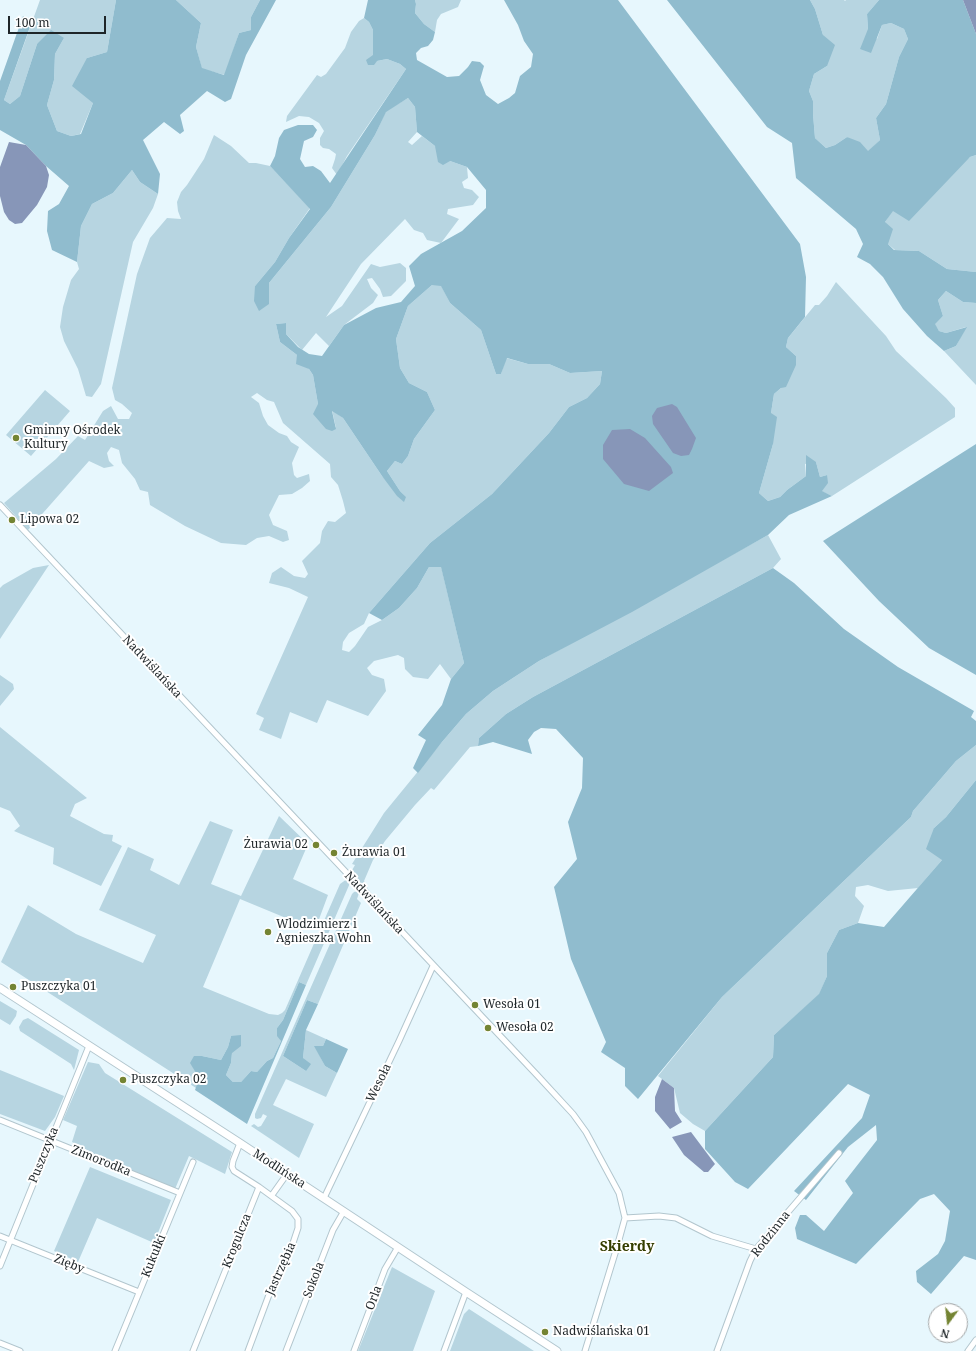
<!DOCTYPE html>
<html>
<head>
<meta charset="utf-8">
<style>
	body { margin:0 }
	#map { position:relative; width:976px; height:1351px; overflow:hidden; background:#e7f7fd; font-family:"Noto Serif",serif }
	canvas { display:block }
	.north { position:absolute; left:928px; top:1303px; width:40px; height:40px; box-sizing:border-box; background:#fff; border:1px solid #a5a8a9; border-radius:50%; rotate:195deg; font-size:11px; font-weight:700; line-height:16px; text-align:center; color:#1e2528 }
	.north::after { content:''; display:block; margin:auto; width:14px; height:18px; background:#748433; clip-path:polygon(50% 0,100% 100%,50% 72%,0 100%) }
	.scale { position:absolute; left:8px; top:16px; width:98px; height:18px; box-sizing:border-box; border:2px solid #1e2528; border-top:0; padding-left:5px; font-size:12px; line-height:14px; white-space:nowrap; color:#1e2528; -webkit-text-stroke:3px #fff; paint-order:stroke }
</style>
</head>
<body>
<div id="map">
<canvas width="976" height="1351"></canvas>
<div class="north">N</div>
<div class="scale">100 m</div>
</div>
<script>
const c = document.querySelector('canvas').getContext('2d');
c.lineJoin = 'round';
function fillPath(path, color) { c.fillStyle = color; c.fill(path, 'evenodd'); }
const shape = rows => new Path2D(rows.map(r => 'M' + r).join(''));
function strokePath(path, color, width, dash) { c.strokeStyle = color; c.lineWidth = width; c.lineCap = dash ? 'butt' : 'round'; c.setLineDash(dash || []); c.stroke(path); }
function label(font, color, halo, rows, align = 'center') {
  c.font = font + ' "Noto Serif",serif'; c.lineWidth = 4; c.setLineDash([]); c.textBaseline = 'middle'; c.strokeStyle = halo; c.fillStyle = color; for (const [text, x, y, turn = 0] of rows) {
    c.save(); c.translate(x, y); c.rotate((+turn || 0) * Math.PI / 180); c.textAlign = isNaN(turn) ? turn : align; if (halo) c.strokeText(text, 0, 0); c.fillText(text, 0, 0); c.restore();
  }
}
fillPath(shape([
	[40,0,116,0,107,52,87,58,93,103,80,134,71,136,57,131,47,105,54,80,55,54,64,38,37,44,20,96,10,104,4,100],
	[176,0,260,0,251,17,251,30,239,33,225,75,202,69,196,47,201,23],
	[415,0,461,0,458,7,441,14,437,20,435,32,424,24,415,13,416,4],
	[810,0,844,0,845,1,846,0,879,0,867,14,868,29,877,39,882,25,891,23,904,29,908,39,899,57,886,104,876,118,880,140,868,152,847,137,835,145,826,148,815,138,813,114,813,101,809,91,814,74,827,66,823,35,815,9],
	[364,18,369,22,373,30,373,55,377,61,387,59,400,64,406,69,347,156,337,175,332,168,335,159,336,154,329,149,323,148,320,145,320,138,324,131,319,123,309,117,299,116,286,122,287,116,317,75,321,77,326,74,345,48,351,32,359,21],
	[408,98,415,107,417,132,408,142,412,145,422,136,435,146,450,161,467,167,468,178,462,182,464,188,472,190,479,197,473,205,448,209,447,214,459,219,441,243,427,240,423,233,414,230,405,219,361,264,326,317,342,306,371,264,380,267,400,263,406,268,406,281,391,296,383,297,380,289,372,278,367,279,371,288,378,295,373,303,344,325,329,346,316,333,302,350,286,334,286,323,276,324,280,342,297,355,309,369,313,375,318,404,336,428,332,410,343,418,382,476,406,497,400,491,387,471,395,461,402,464,408,456,414,439,435,410,427,392,409,383,400,368,396,339,408,306,432,285,441,285,450,303,481,330,496,374,501,374,506,358,528,364,549,364,570,373,602,371,600,384,587,398,569,407,549,433,492,494,430,543,369,613,364,624,349,633,343,642,342,650,349,652,355,646,368,627,382,620,399,608,417,588,429,567,441,566,464,663,451,679,440,664,428,679,413,677,405,669,404,658,398,655,374,661,367,668,372,675,384,679,386,691,368,716,327,700,317,723,290,712,281,739,259,730,264,718,256,714,308,597,289,588,269,583,272,573,281,567,294,576,305,578,308,574,302,561,320,543,322,531,328,521,335,522,346,513,343,501,338,485,331,477,330,464,283,423,274,402,267,400,257,393,251,397,259,403,263,416,268,425,279,433,287,436,291,442,299,447,292,463,294,475,297,478,309,474,310,481,302,488,292,494,279,495,269,515,273,525,287,531,289,540,283,542,269,536,257,538,246,545,221,543,185,526,150,505,148,492,140,490,135,479,122,463,119,450,111,447,107,453,109,461,114,466,104,468,89,461,28,530,4,503,56,459,78,436,85,440,103,411,111,406,118,419,129,419,132,413,122,404,115,400,112,388,137,274,150,238,167,218,181,219,178,211,177,202,181,192,187,185,204,159,214,135,231,146,249,163,256,163,270,166,310,208,289,238,275,262,255,286,269,304,269,283,331,207,375,135,386,111],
	[976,155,976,272,947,269,919,251,895,250,888,244,885,222,892,211,970,157],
	[132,170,140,182,158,194,153,208,133,242,101,384,92,397,86,396,78,369,64,341,60,327,63,307,71,280,79,269,77,262,81,226,92,204,113,193],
	[836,282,886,336,896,351,946,398,955,408,955,417,832,496,821,491,827,475,820,477,816,462,805,464,806,476,787,490,780,497,768,501,759,493,773,444,771,413,774,394,781,388,796,356,786,347,788,338,815,305,819,305,827,296],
	[946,291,963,302,976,303,976,385,944,351,956,346,966,327,946,333,939,331,934,324,943,316,938,300],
	[45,390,70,411,31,456,6,435],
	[768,535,781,559,773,568,533,697,506,714,479,738,478,746,470,747,434,790,431,788,415,805,385,841,373,860,364,881,368,889,379,902,378,904,352,875,351,872,355,865,352,864,384,813,442,742,466,714,493,691,539,661],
	[49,565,0,639,0,588,3,585,33,568],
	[0,675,13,684,14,689,0,706],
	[0,727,87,798,75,804,70,816,104,834,113,835,112,841,122,846,101,886,53,864,54,848,14,831,20,826,10,811,0,807],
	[976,745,976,780,946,817,934,828,942,860,918,888,888,891,868,885,856,887,855,896,864,906,858,923,839,930,827,953,827,976,819,995,774,1035,773,1057,705,1131,693,1124,680,1113,674,1088,658,1076,722,997,911,817,913,811,956,761],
	[279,816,308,844,293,879,328,895,315,930,240,899,203,987,269,1014,278,1015,282,1013,285,1010,340,884,347,879,350,881,350,883,306,985,299,982,283,1020,277,1028,281,1041,273,1058,267,1061,257,1072,251,1071,241,1082,233,1082,226,1075,231,1063,232,1053,231,1036,228,1047,221,1060,202,1056,191,1063,199,1078,196,1088,1,962,28,905,76,934,143,963,156,935,99,910,128,847,154,859,150,870,179,885,210,821,233,830,211,884,241,896],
	[358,891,359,893,357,899,361,903,318,1004,307,1000,283,1056,306,1071,303,1058,306,1030,326,1039,323,1046,315,1046,325,1066,337,1073,326,1097,286,1079,273,1105,314,1124,299,1158,251,1126,254,1124,258,1127,261,1126,267,1116,263,1114,261,1118,257,1119,255,1118,255,1114,352,894,354,892],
	[0,1001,17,1011,16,1016,10,1025,0,1019],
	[28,1018,79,1050,74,1070,71,1064,20,1031,19,1027,23,1020],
	[88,1062,99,1064,105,1073,232,1152,225,1174,189,1156,175,1189,96,1155,72,1142,77,1126,63,1120],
	[0,1070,64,1096,55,1117,45,1131,0,1114],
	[90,1167,171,1200,154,1243,97,1218,78,1262,54,1251],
	[392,1267,435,1291,413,1351,358,1351],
	[469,1309,534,1351,450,1351,464,1314]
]), '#b7d5e1');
fillPath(shape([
	[116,0,176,0,201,23,196,47,202,68,224,75,239,33,251,30,251,17,260,0,276,0,246,55,231,99,225,102,207,91,180,115,184,131,180,134,164,122,143,140,160,174,158,194,140,182,132,170,113,193,92,204,81,226,77,262,52,250,47,231,48,211,59,204,69,186,46,166,26,145,0,130,0,81,23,16,31,24,4,100,10,104,20,96,37,44,51,30,64,38,55,54,54,80,47,105,57,131,71,136,81,134,93,103,72,86,87,58,107,52],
	[368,0,415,0,416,4,415,13,424,24,435,32,433,40,428,46,421,48,416,53,417,60,447,77,459,76,468,67,472,61,480,62,484,66,480,80,486,95,498,104,509,98,515,93,520,76,531,67,533,54,524,41,518,25,504,0,618,0,800,244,806,277,805,317,788,338,786,347,796,356,796,365,786,387,781,388,774,394,771,413,777,417,773,444,759,493,768,501,780,497,787,490,806,476,806,455,816,462,820,477,827,475,828,483,822,491,832,496,789,515,768,535,632,612,539,661,493,691,466,714,442,742,418,773,413,768,426,740,418,735,442,705,451,679,464,663,441,567,429,567,417,588,399,608,382,620,369,613,430,543,492,494,549,433,569,407,587,398,600,384,602,371,570,373,549,364,528,364,507,358,501,374,496,374,481,330,450,303,441,286,432,285,408,306,396,339,400,368,409,383,427,392,435,410,414,439,408,456,402,464,395,461,387,471,400,491,406,497,404,502,397,496,382,476,343,418,332,411,336,429,332,431,326,429,313,414,318,404,313,375,309,369,296,364,297,355,280,342,276,324,286,323,286,334,298,347,309,354,322,356,344,325,376,308,401,302,415,286,409,266,421,254,462,231,486,208,486,190,467,167,450,161,443,165,438,162,435,146,417,132,415,107,408,98,386,112,375,135,331,207,269,283,269,304,259,311,254,301,255,286,275,262,289,238,310,209,270,166,275,156,279,138,284,130,298,125,313,125,317,130,313,137,304,141,300,159,305,167,313,166,321,171,330,183,406,69,400,64,387,59,377,61,374,65,368,65,366,60,373,55,373,30,369,22,364,18],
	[667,0,810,0,815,9,823,35,835,45,827,66,814,74,809,91,813,101,813,114,815,138,826,148,835,145,847,137,860,142,868,151,880,140,876,118,886,104,899,57,908,39,904,29,891,23,882,25,871,53,860,49,868,29,867,14,879,0,963,0,976,34,976,155,970,157,909,221,893,211,885,222,893,229,888,244,894,250,919,251,947,269,976,272,976,303,963,302,946,291,938,300,943,316,935,324,939,331,946,333,967,327,956,346,944,351,927,336,903,309,883,277,870,264,857,257,863,244,856,229,796,178,792,143,767,127],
	[976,444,976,675,929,648,879,601,823,541],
	[773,568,794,583,844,629,898,667,974,711,971,717,976,721,976,745,956,761,913,811,911,817,722,997,638,1099,625,1086,625,1068,601,1052,606,1042,571,959,554,887,577,859,568,822,582,788,583,758,556,729,541,728,534,732,528,740,532,754,493,742,478,746,479,738,506,714,533,697],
	[976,780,976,1260,964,1256,931,1294,917,1282,916,1271,938,1254,945,1241,950,1211,934,1194,920,1199,856,1264,797,1239,795,1228,800,1215,806,1215,824,1231,853,1193,845,1181,877,1140,876,1125,848,1147,806,1200,794,1191,862,1118,870,1095,848,1084,748,1189,735,1182,705,1149,705,1131,773,1057,774,1035,819,994,827,976,827,953,839,930,858,923,884,927,942,860,926,849,934,828,946,817],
	[299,982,306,985,247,1124,195,1090,199,1078,190,1063,194,1056,202,1056,221,1060,228,1047,231,1036,241,1035,241,1046,232,1053,231,1063,226,1075,233,1082,241,1082,251,1071,257,1072,267,1061,273,1058,281,1041,277,1036,277,1028,283,1020],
	[307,1000,318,1004,306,1030,303,1058,311,1064,306,1071,283,1056],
	[326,1039,348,1049,337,1073,325,1066,314,1046,323,1046]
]), '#90bcce');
fillPath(shape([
	[963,0,976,0,976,34],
	[9,142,26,145,46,166,49,175,47,187,37,205,22,223,15,224,9,220,4,212,0,196,0,167],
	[672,404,677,407,696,438,692,449,689,455,681,456,673,453,653,424,652,416,657,408],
	[630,429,645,438,671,467,673,473,649,491,624,484,603,459,603,445,612,430],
	[662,1079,674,1088,675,1111,682,1122,670,1129,655,1111,655,1097],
	[691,1132,715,1164,708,1172,704,1172,684,1155,672,1137]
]), '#8796b8');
const street = shape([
	[0,505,537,1075,573,1114,586,1132,619,1193,625,1218,617,1247,585,1351],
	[0,1120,180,1193],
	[272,1195,287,1174],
	[324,1198,399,1041,433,966],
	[625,1218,659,1216,676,1218,712,1236,756,1249],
	[0,1236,139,1292],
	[0,1266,89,1046],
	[0,1343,20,1351],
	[115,1351,193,1162],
	[193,1351,259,1187,234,1171,232,1167,233,1161,240,1143],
	[248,1351,270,1292,293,1243,298,1228,298,1219,292,1211,259,1187],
	[286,1351,333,1230,344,1211],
	[354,1351,385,1269,398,1247],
	[444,1351,466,1292],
	[717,1351,750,1261,756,1249,839,1153],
	[968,1351,976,1340]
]);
const secondary = shape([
	[0,988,240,1143,466,1292,557,1351]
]);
strokePath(street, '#b2c6ce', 7);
strokePath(secondary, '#b2c6ce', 9);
strokePath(street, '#fff', 5);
strokePath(secondary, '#fff', 7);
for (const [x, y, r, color] of [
	[16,438,4,"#748433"],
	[12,520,4,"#748433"],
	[316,845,4,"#748433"],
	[334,853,4,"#748433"],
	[268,932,4,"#748433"],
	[13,987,4,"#748433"],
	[475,1005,4,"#748433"],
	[488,1028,4,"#748433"],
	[123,1080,4,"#748433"],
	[545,1332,4,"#748433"]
]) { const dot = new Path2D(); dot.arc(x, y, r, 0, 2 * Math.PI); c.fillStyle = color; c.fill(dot); strokePath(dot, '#fff', 1.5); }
label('12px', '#1e2528', '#fff', [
	["Gminny Ośrodek",24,431],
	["Kultury",24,445],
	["Lipowa 02",20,520],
	["Żurawia 02",308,845,"right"],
	["Żurawia 01",342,853],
	["Wlodzimierz i",276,925],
	["Agnieszka Wohn",276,939],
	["Puszczyka 01",21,987],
	["Wesoła 01",483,1005],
	["Wesoła 02",496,1028],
	["Puszczyka 02",131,1080],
	["Nadwiślańska 01",553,1332]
], 'left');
label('12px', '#1e2528', '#fff', [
	["Nadwiślańska",152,667,47],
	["Nadwiślańska",374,903,47],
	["Wesoła",379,1083,-64],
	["Puszczyka",44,1155,-68],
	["Zimorodka",101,1161,22],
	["Modlińska",279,1169,33],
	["Rodzinna",771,1234,-52],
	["Krogulcza",237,1241,-68],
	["Kukułki",154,1256,-68],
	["Zięby",69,1264,22],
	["Jastrzębia",281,1269,-66],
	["Sokola",314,1280,-69],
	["Orla",374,1298,-69]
]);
label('bold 14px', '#353e01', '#fff', [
	["Skierdy",627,1247]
]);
</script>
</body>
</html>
